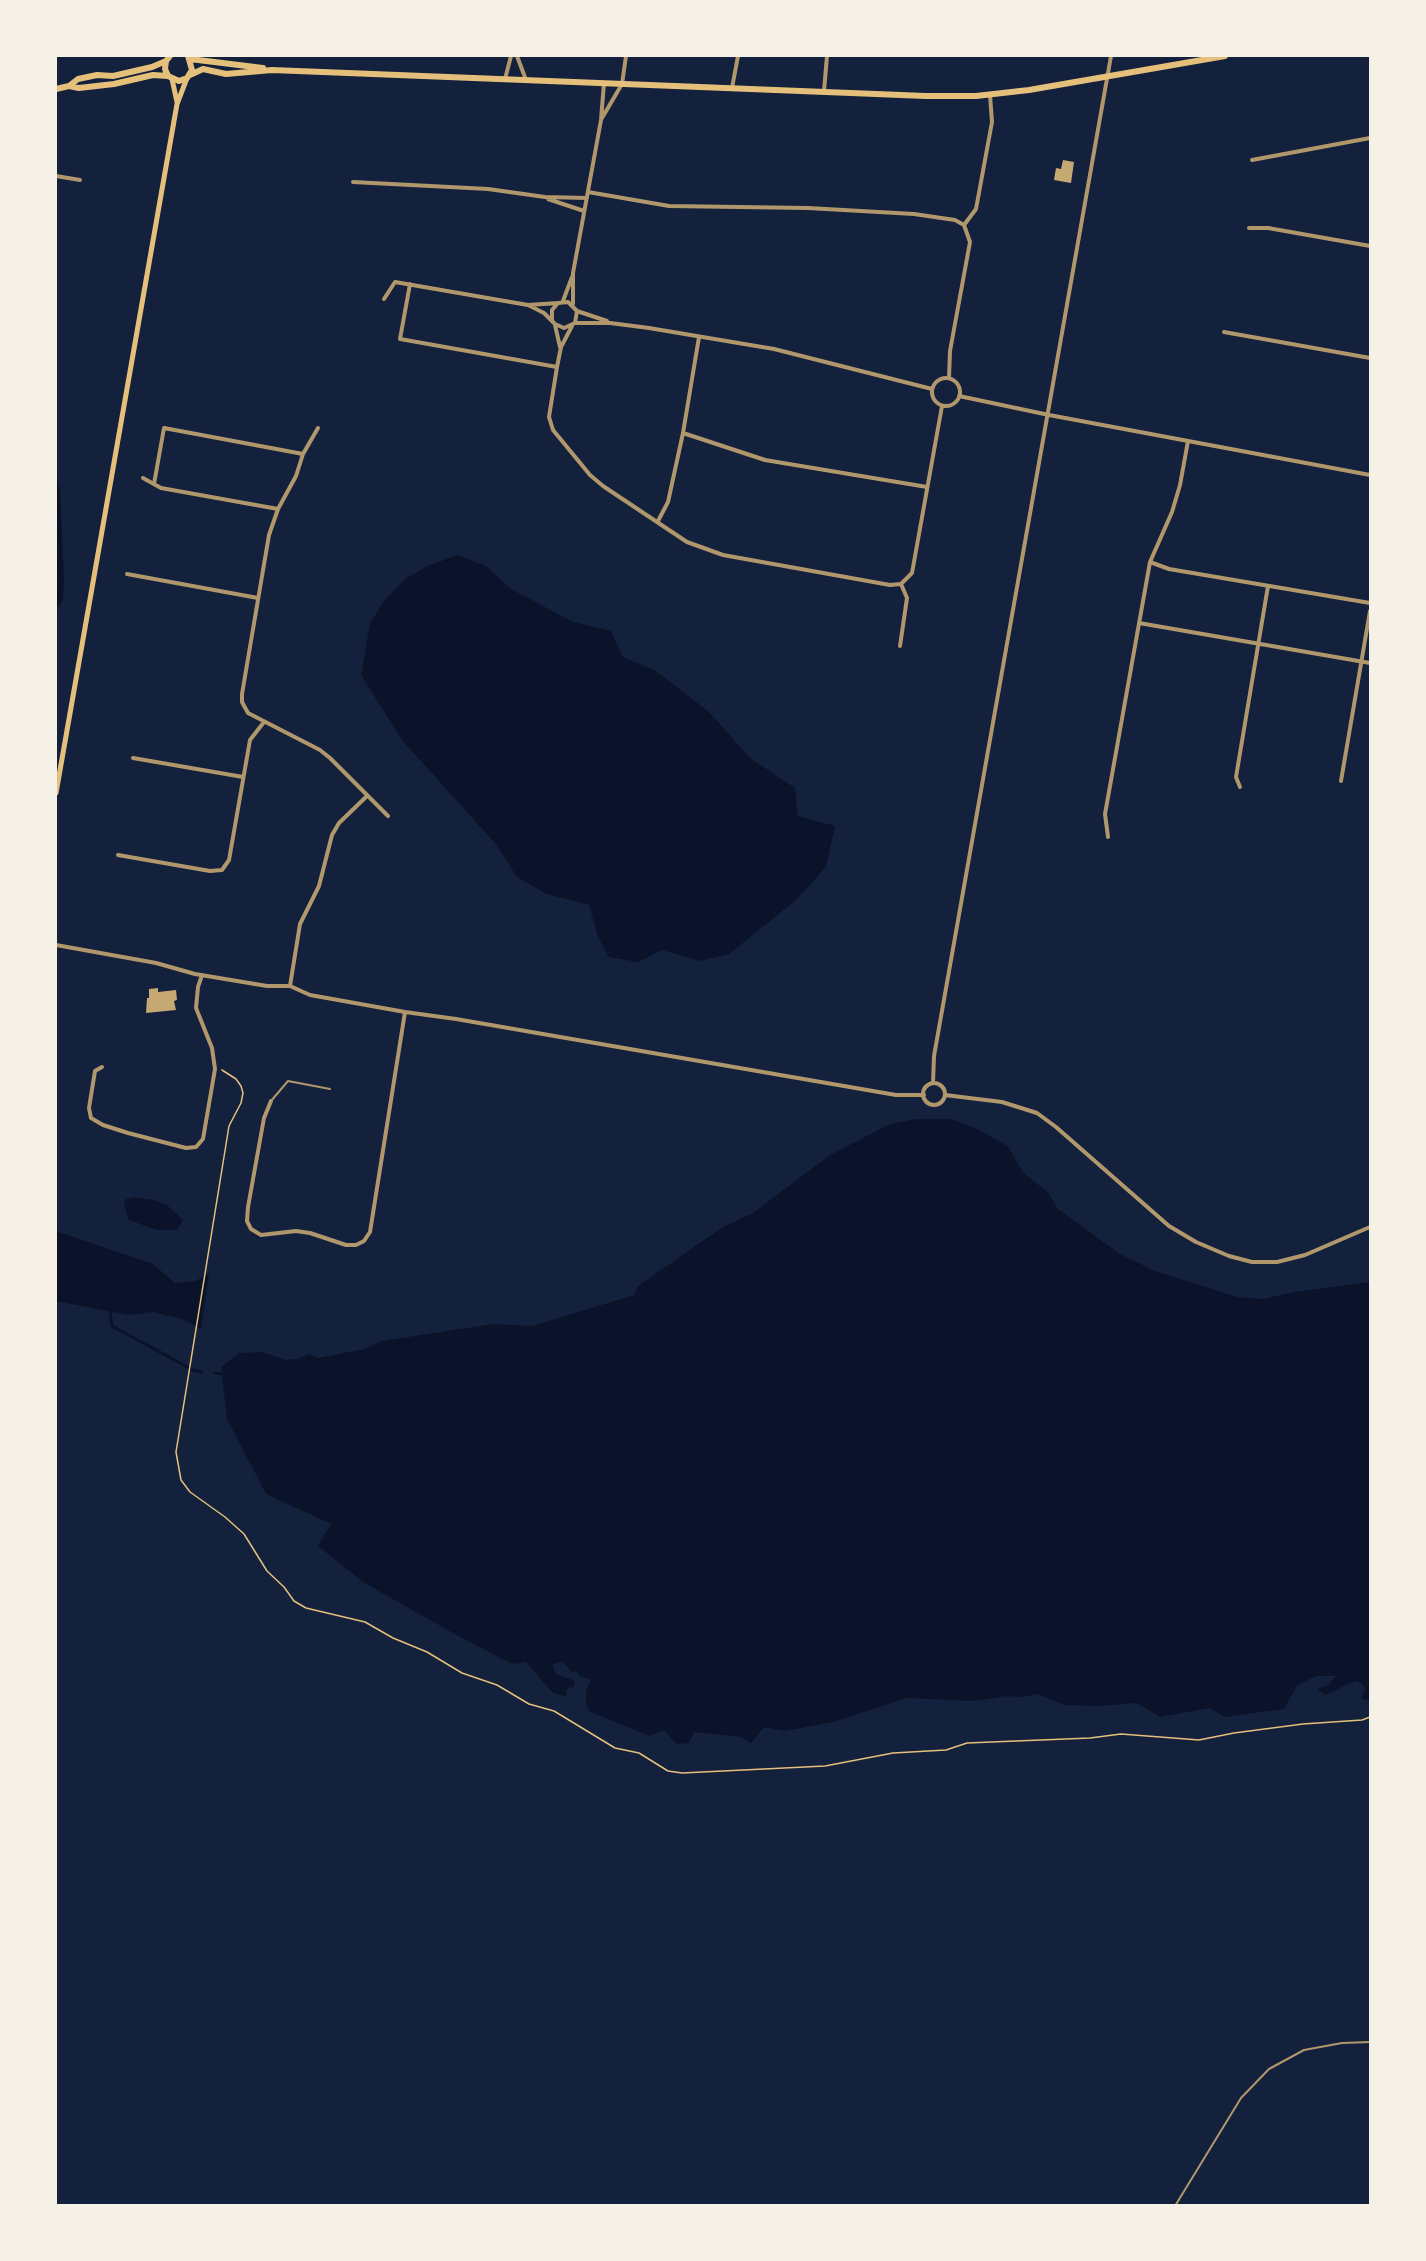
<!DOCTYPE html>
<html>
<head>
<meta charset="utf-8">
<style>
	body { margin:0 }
	#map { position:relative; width:1426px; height:2261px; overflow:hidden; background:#14213d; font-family:Barlow,sans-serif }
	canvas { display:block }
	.frame { position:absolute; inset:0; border:57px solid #f6f1e7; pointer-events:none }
</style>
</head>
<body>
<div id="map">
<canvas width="1426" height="2261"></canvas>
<div class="frame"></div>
</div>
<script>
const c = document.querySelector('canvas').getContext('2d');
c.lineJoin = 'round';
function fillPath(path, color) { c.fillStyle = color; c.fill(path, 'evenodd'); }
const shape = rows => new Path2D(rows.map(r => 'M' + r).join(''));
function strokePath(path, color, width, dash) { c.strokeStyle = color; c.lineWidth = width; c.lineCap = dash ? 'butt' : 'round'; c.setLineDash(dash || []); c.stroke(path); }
fillPath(shape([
	[56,472,60,490,64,579,63,600,56,611],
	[458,555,486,566,511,589,573,622,611,631,623,657,656,671,709,712,750,758,795,788,798,816,835,826,826,867,796,900,729,954,700,961,662,950,638,962,609,957,598,937,589,905,547,894,517,877,495,843,402,740,361,675,370,623,384,601,405,579,427,566],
	[917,1119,951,1119,975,1128,1008,1146,1023,1173,1048,1192,1058,1209,1120,1254,1155,1271,1237,1297,1264,1299,1294,1292,1370,1282,1370,1699,1365,1700,1361,1698,1366,1689,1361,1683,1355,1681,1325,1695,1317,1689,1328,1685,1336,1676,1316,1676,1297,1686,1284,1709,1225,1717,1210,1708,1160,1717,1137,1703,1100,1706,1064,1705,1038,1694,1022,1697,1006,1696,974,1701,907,1698,833,1722,784,1731,764,1727,751,1743,741,1737,694,1732,689,1743,677,1744,664,1730,649,1736,589,1711,586,1703,586,1691,591,1680,579,1675,578,1672,572,1672,562,1661,552,1665,556,1674,575,1681,574,1686,566,1690,567,1697,553,1693,526,1662,512,1664,453,1633,363,1582,318,1546,331,1524,266,1494,227,1419,221,1367,239,1353,262,1352,286,1360,297,1359,309,1354,318,1358,365,1349,382,1341,493,1324,532,1326,634,1295,638,1286,723,1227,753,1213,830,1155,890,1124],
	[134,1197,154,1200,167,1205,183,1220,177,1230,157,1230,129,1220,124,1205,126,1199],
	[56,1231,153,1264,175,1283,195,1281,209,1274,201,1329,185,1320,152,1312,128,1315,56,1301]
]), '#0b132b');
strokePath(shape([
	[110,1312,112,1326,193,1370,202,1372],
	[215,1373,221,1374]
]), '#0b132b', 3);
fillPath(shape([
	[1063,160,1074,162,1071,183,1054,180,1056,168,1061,169],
	[158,988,158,992,176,990,177,1000,174,1001,176,1010,146,1013,147,998,149,998,149,989]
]), '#c6a872');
strokePath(shape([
	[222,1070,236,1079,241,1086,243,1093,241,1103,229,1126,176,1452,181,1480,190,1492,225,1517,244,1534,267,1571,284,1587,294,1601,306,1608,365,1622,393,1638,427,1652,462,1673,497,1685,529,1704,554,1711,615,1748,639,1753,668,1771,682,1773,825,1766,893,1753,946,1750,967,1743,1090,1738,1121,1734,1199,1740,1234,1733,1303,1724,1362,1720,1370,1717]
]), '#e5c07b', 1.5);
strokePath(shape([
	[271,1101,288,1081,330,1089],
	[1175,2206,1241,2098,1269,2069,1304,2050,1342,2043,1370,2042]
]), '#b1986c', 2);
strokePath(shape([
	[517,56,526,80],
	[505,79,511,56],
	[732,88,738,56],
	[824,91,827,56],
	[602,118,622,84,626,56],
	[1252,160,1370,138],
	[56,176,80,180],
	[353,182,488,189,545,197,587,198],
	[588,192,669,206,808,208,914,214,955,220,964,225,970,242,950,351,949,378],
	[548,199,584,211],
	[964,225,976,209,992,122,990,95],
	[1249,228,1268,228,1370,246],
	[410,284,400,339,557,367],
	[384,299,395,282,528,305,558,303],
	[563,301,572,277],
	[573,304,573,273,601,120,604,83],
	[528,305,544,313,555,324,564,328,575,323,577,311,568,302,558,303,552,310,552,320],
	[577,311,607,321],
	[575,323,610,323,649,328,774,349,932,389],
	[555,325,560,347],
	[572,326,561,347,557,367,549,417,553,430,590,475,603,486,687,542,723,555,890,585,901,584,912,573,942,406],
	[1224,332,1370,358],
	'932 392a14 14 0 1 1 28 0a14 14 0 1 1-28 0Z',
	[959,396,1049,415,1370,475],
	[318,428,303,454,296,476,278,509,269,535,242,694,242,702,248,713,320,750,330,758,388,816],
	[683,433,765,460,927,487],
	[143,478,161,488,278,509],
	[154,484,164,428,303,454],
	[658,521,668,502,683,433,699,337],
	[1150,562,1169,569,1370,603],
	[127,574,258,598],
	[1139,623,1370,663],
	[900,646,907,598,901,584],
	[133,758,243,777],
	[1341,781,1370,611],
	[1240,787,1236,777,1268,586],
	[1108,837,1105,814,1150,562,1172,512,1180,485,1188,441],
	[118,855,210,871,222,870,229,860,250,740,264,722],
	[56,945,156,963,195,974,267,986,290,986,310,995,405,1012,456,1019,896,1095,924,1095],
	[290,986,300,924,319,886,332,835,339,823,367,796],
	[102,1067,95,1071,89,1108,91,1118,103,1125,128,1133,186,1148,196,1147,203,1139,215,1069,212,1048,196,1008,198,987,202,975],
	[933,1083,934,1056,1111,56],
	'923 1094a11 11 0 1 1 22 0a11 11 0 1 1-22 0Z',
	[945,1095,1002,1102,1037,1113,1056,1127,1169,1226,1196,1242,1229,1256,1252,1262,1277,1262,1305,1255,1370,1227],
	[271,1101,264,1118,248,1207,247,1221,251,1229,261,1235,296,1231,310,1233,346,1245,356,1245,364,1241,370,1232,405,1012]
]), '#b1986c', 4);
strokePath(shape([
	[172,79,177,102],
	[56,793,177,104,187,78]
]), '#e5c07b', 5);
strokePath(shape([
	[170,56,166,61,165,69,168,76,179,81,187,78,192,70,188,56],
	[190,59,263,68],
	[190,75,203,69,226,74,272,70,926,96,976,96,1029,90,1225,56],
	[69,86,78,79,97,75,113,76,152,67,166,61],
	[56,89,69,86,79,88,114,84,153,75,168,76]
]), '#e5c07b', 6);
</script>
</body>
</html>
